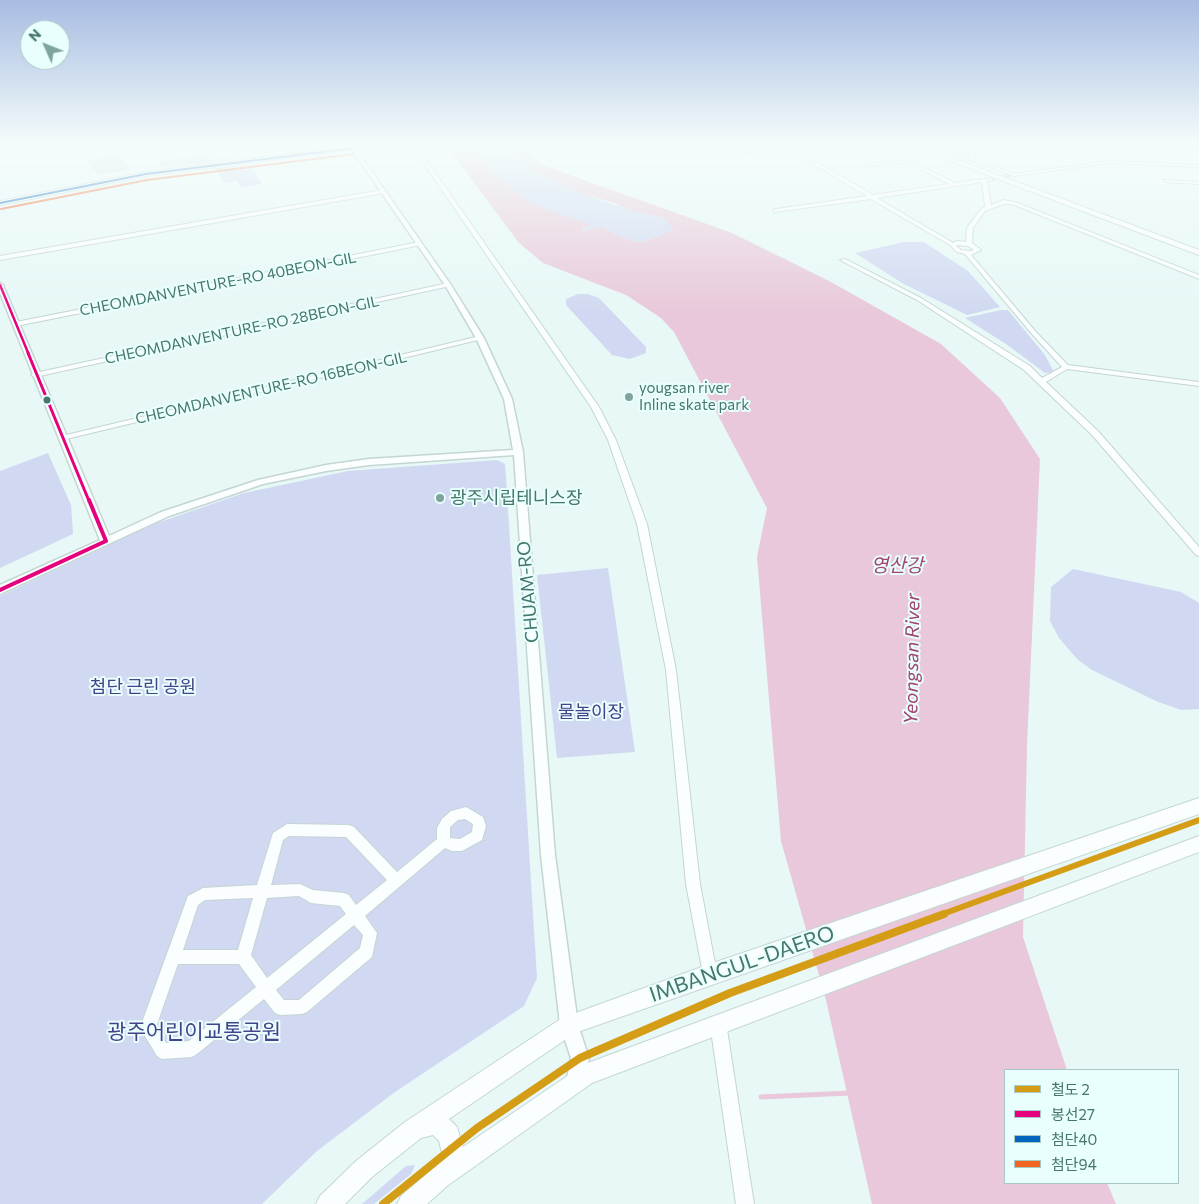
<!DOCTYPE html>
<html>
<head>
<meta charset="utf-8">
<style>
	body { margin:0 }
	#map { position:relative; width:1199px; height:1204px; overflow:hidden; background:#e7f8f7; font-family:Commissioner,"Noto Sans KR",sans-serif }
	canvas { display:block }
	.legend { position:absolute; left:1004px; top:1069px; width:175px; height:115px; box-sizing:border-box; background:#e9fffe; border:1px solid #a8c9c3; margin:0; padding:6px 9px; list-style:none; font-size:15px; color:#46776a }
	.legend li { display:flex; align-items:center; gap:10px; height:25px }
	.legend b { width:25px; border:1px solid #a8c9c3 }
	.north { position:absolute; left:20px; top:20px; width:50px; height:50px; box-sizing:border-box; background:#e9fffe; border:1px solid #a8c9c3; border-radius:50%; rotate:314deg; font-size:14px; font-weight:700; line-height:20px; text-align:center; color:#46776a }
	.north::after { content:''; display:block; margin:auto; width:18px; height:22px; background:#7ea49b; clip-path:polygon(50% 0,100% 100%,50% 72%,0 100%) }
</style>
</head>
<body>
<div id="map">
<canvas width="1199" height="1204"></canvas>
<ul class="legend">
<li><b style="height:6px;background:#d49d15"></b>철도 2</li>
<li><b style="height:6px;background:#e5007d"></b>봉선27</li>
<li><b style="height:6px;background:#0065bd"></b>첨단40</li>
<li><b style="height:6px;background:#f26522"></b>첨단94</li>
</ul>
<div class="north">N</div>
</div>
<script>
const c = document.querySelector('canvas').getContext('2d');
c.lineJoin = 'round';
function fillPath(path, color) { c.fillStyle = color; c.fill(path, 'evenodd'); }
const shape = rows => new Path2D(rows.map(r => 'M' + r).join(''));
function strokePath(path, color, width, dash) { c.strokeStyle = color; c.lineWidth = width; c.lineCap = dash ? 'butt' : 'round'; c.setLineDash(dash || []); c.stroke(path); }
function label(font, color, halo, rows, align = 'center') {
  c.font = font + ' Commissioner,"Noto Sans KR",sans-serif'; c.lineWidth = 4; c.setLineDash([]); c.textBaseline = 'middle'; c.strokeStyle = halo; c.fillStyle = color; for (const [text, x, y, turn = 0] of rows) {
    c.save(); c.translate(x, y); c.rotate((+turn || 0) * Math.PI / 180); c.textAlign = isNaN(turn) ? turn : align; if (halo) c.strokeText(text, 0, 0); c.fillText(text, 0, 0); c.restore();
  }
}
fillPath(shape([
	[490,147,511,149,534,172,583,194,636,212,664,218,673,228,672,231,642,242,632,241,600,227,583,231,582,229,590,225,532,204,489,171,481,154],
	[203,155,209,160,227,157,229,160,171,167,159,165,161,162],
	[235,165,238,170,251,168,262,184,241,188,237,181,224,183,215,168],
	[904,242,924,242,968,271,1000,307,967,315,902,283,855,253],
	[578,294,588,294,599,298,646,347,646,353,630,359,612,355,566,305,566,299],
	[1001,310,1008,310,1045,355,1054,372,1045,373,1006,344,965,318],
	[48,453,71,505,73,534,0,568,0,471],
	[497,460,505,464,507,493,537,978,524,1006,395,1092,317,1151,262,1204,0,1204,0,596,154,524,244,493,348,471],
	[608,568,635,752,557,758,537,575],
	[1073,569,1181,592,1199,603,1199,709,1181,710,1156,701,1092,670,1078,660,1059,638,1050,621,1051,587],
	[415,1165,411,1174,374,1204,362,1204,406,1166]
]), '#d0d9f1');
fillPath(shape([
	[445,144,523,144,542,165,732,233,831,282,941,344,1000,398,1040,459,1027,745,1023,937,1067,1070,1005,1070,1005,1183,1107,1183,1116,1204,872,1204,826,1000,781,841,757,557,767,508,674,332,661,318,626,295,543,263,519,243],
	[490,147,511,149,534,172,583,194,614,203,628,210,664,218,673,229,671,231,642,242,632,241,600,227,583,231,582,229,591,225,532,204,489,171,481,154]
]), '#e8c8da');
strokePath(shape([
	[761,1097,850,1093]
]), '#e8c8da', 5);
const building = shape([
	[118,156,129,169,98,174,88,161,118,156]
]);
fillPath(building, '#cce2de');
strokePath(building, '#c9e1dc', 1);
strokePath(shape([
	[990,179,1014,175]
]), '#bfd8d4', 5, [5, 2.5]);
const minor = shape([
	[397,144,401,144,416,153,410,144,415,144,599,407,616,440,647,524,676,670,700,884,717,974,715,979,710,981,705,979,703,974,686,884,666,670,637,524,608,440,591,407,420,158,397,144],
	[780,144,786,144,790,147,824,144,794,149,873,195,949,184,908,162,868,166,870,164,909,160,955,183,992,178,992,180,987,181,991,205,1004,200,1015,202,1199,275,1199,279,1197,278,1012,204,1004,204,985,211,973,228,972,243,981,250,971,255,1036,332,1068,365,1199,382,1199,386,1067,369,1046,382,1098,431,1199,547,1199,556,1196,555,1092,435,1024,370,917,300,840,260,845,259,921,298,1030,366,1042,378,1062,367,1032,334,965,254,957,252,950,245,871,199,774,212,774,210,776,209,867,196,789,150,739,156,737,155,785,148,780,144],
	[982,182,985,207,981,209,967,228,966,242,957,241,953,243,877,198,982,182],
	[958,245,968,246,974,250,970,251,961,250,956,246,958,245],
	[928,144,935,144,977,160,973,144,977,144,982,162,1014,174,1110,161,1199,165,1199,167,1110,163,1014,176,928,144],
	[1186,144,1199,146,1199,148,1186,145,1186,144],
	[1164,180,1199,182,1199,184,1166,182,1164,180],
	[382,190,384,193,0,260,0,256,382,190],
	[419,242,421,243,421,245,16,326,13,324,16,322,419,242],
	[448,283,451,285,450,286,35,377,31,375,35,373,448,283],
	[480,336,483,338,482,339,62,440,58,438,62,436,480,336],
	[466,807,483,817,486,826,482,840,462,851,452,851,445,848,365,916,377,933,372,957,307,1012,302,1014,280,1015,275,1013,264,999,197,1054,192,1057,162,1059,157,1056,140,1028,188,896,203,888,257,885,273,833,287,824,349,825,354,827,397,872,437,839,437,828,442,819,451,811,466,807],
	[465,819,473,824,472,832,460,839,450,838,450,827,458,820,465,819],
	[289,836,346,837,387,880,356,905,349,895,344,893,313,890,300,884,271,885,283,840,289,836],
	[299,896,311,903,340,906,346,914,267,978,251,955,267,898,299,896],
	[253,898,238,950,183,950,198,905,205,900,253,898],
	[354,925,363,935,360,948,299,1000,284,1000,276,990,354,925],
	[178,964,239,964,256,987,189,1041,166,1043,156,1027,178,964],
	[718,1015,723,1018,726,1023,754,1204,736,1204,710,1023,713,1018,718,1015]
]);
const tertiary = shape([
	[348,144,353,144,354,146,383,144,356,149,451,285,484,338,512,399,523,452,555,855,578,1025,589,1058,584,1083,581,1089,575,1092,569,1089,566,1083,571,1058,560,1025,541,855,514,455,369,465,326,471,263,484,169,516,0,594,0,585,100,540,0,293,0,283,3,285,109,536,161,512,258,480,326,465,369,459,513,450,504,399,476,338,445,285,348,144]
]);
const secondary = shape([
	[905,144,915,144,1199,250,1199,255,905,144],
	[353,146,355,149,146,176,0,205,0,201,146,172,353,146],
	[1199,798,1199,814,575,1033,449,1119,457,1127,463,1147,585,1064,1199,836,1199,852,592,1083,447,1186,427,1204,397,1204,401,1196,436,1166,442,1153,439,1141,433,1135,421,1138,372,1177,345,1204,316,1204,320,1196,356,1161,405,1122,562,1018,710,964,1199,798]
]);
strokePath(minor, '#c4d5d3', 2);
strokePath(tertiary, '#c4d5d3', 3);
strokePath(secondary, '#c4d6d4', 2);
fillPath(minor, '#fbfefe');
fillPath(tertiary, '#fbfefe');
fillPath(secondary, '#fbfefe');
strokePath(shape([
	[0,285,29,355]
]), '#e5007d', 2.5);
strokePath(shape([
	[28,353,89,501]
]), '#e5007d', 3);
strokePath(shape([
	[89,500,106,541],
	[0,590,106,541]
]), '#e5007d', 4);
strokePath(shape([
	[0,203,146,174,353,148]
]), '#0065bd', 2);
strokePath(shape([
	[1,209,147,180,354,154]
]), '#f26522', 2);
strokePath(shape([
	[940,915,1199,820]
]), '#d49d15', 6);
strokePath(shape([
	[383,1204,477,1128,580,1058,730,993,944,914]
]), '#d49d15', 8);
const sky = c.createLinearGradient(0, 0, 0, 313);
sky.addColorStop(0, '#a8bce2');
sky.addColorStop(0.46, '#f4fcfb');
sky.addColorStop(1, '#f4fcfb00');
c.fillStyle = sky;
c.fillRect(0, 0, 1199, 313);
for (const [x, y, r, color] of [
	[629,397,5,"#7ea49b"],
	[47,400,4.5,"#46776a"],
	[440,498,5,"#7ea49b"]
]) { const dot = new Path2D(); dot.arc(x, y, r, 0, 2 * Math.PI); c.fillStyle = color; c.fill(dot); strokePath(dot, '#e9fffe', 2); }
label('15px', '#46776a', '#e9fffe', [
	["CHEOMDANVENTURE-RO 40BEON-GIL",218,284,-11],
	["CHEOMDANVENTURE-RO 28BEON-GIL",242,330,-12],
	["CHEOMDANVENTURE-RO 16BEON-GIL",271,388,-13]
]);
label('15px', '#46776a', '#e9fffe', [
	["yougsan river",639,388],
	["Inline skate park",639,405]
], 'left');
label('18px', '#46776a', '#e9fffe', [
	["광주시립테니스장",450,498]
], 'left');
label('18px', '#46776a', '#e9fffe', [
	["CHUAM-RO",528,592,-95]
]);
label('18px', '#47428a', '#e9fffe', [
	["첨단 근린 공원",143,687],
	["물놀이장",591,712]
]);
label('italic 19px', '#a24671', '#e9fffe', [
	["영산강",897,566],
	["Yeongsan River",912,659,-89]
]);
label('21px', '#46776a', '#e9fffe', [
	["IMBANGUL-DAERO",742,964,-19]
]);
label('21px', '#47428a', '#e9fffe', [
	["광주어린이교통공원",194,1032]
]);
</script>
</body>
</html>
